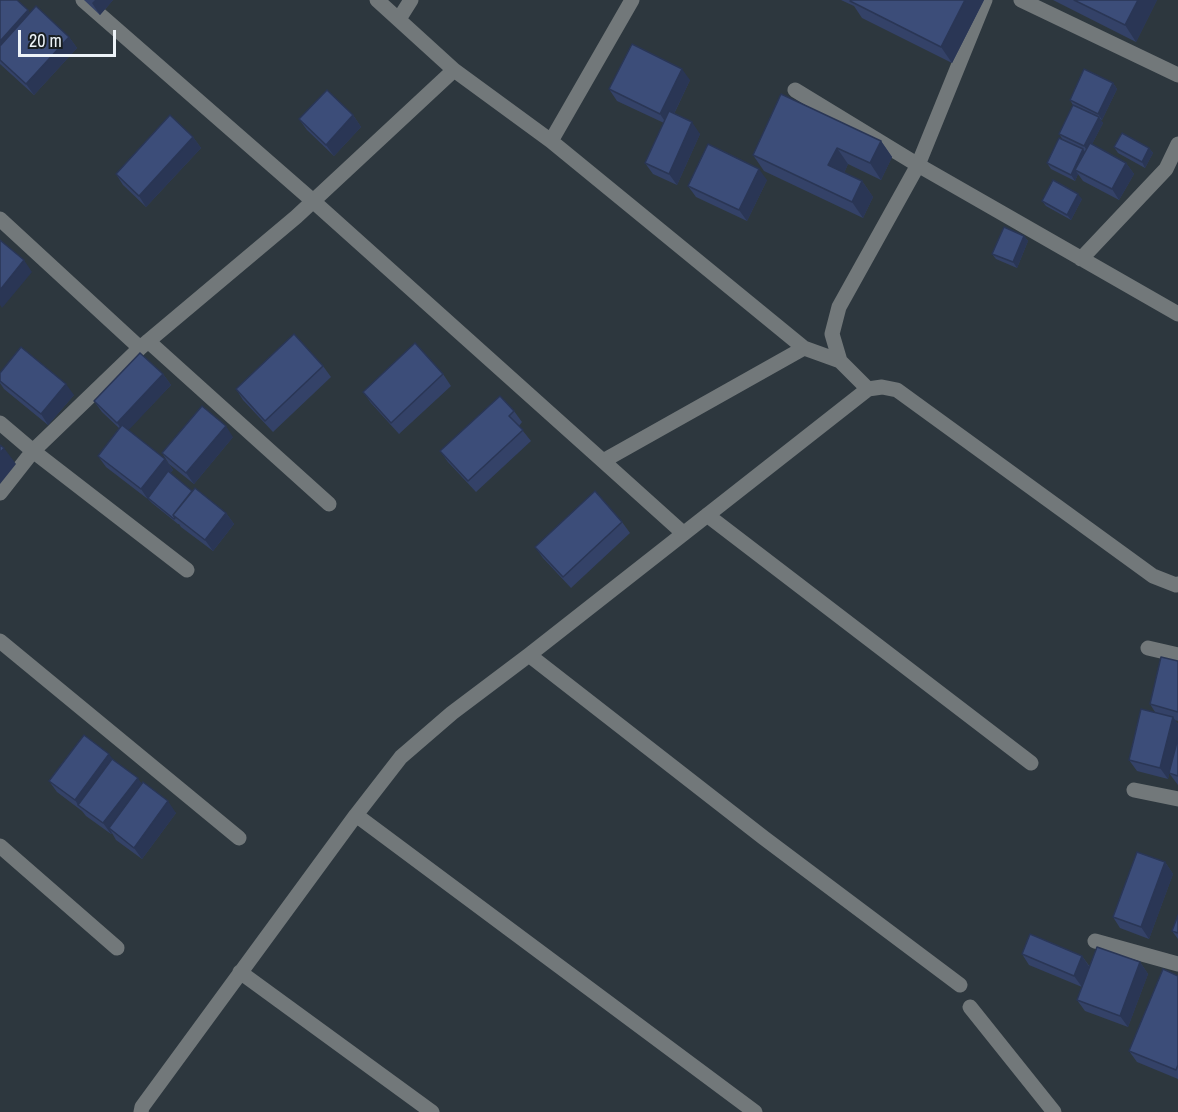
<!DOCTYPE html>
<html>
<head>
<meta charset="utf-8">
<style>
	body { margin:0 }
	#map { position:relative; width:1178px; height:1112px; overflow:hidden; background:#2d373e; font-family:"Archivo Narrow",sans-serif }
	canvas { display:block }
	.scale { position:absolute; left:18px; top:30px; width:98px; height:27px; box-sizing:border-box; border:3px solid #edf3f8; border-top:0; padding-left:8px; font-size:18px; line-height:21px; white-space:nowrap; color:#edf3f8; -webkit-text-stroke:4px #191e21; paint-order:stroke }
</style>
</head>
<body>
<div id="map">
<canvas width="1178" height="1112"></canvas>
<div class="scale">20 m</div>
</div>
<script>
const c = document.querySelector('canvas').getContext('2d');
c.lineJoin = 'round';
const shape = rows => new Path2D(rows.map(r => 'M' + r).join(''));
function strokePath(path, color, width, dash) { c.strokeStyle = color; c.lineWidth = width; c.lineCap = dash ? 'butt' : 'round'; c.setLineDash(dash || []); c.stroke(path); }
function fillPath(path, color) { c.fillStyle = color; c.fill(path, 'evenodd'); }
strokePath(shape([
	[83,0,313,201,603,461,804,348,840,361],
	[377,0,454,70,551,141,804,348],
	[1021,0,1178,75],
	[399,19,411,0],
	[795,90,918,165,1178,314],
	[551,141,632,0],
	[0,219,140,348],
	[1081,259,1166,169,1178,144],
	[148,341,329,504],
	[868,389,840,361,832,334,839,307,918,165,985,0],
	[0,423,33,451,187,570],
	[603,461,683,533],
	[0,493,33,451,140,348,296,217,454,70],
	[707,515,1031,763],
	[0,641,239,838],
	[1148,648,1178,655],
	[529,655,764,838,960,985],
	[1134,790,1178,799],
	[356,815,755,1112],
	[0,846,117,948],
	[1095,941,1178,964],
	[240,972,432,1112],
	[970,1007,1054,1112],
	[141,1112,142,1107,356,815,401,757,452,713,529,655,868,389,882,387,897,390,1153,576,1176,585,1178,584]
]), '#72787a', 15);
fillPath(shape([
	[0,0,28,10,30,13,69,37,77,48,34,95,0,64],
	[84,0,113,0,100,15],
	[841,0,984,0,952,63,862,18,854,6],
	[1053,0,1157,0,1136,42],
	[690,80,674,114,700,134,677,185,653,174,645,163,664,123,617,101,609,89],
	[1113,83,1117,89,1102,120,1100,119,1103,123,1092,144,1126,163,1134,174,1119,200,1083,181,1078,174,1075,181,1051,169,1047,163,1063,140,1059,134,1073,105,1070,100],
	[353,115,361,127,334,156,307,130,299,119],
	[193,137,201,148,146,207,123,185,116,174],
	[881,141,892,157,881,180,848,164,844,173,862,181,873,197,863,218,764,171,753,155],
	[1114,147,1149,148,1153,153,1145,168,1118,153],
	[767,180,747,221,696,197,688,186],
	[1082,199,1071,220,1046,206,1042,201],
	[1024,236,1028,241,1017,268,996,259,992,254],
	[323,366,331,377,273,432,243,400,236,389],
	[0,373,74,395,48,425,4,389,0,383],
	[163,374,171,385,128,430,165,459,173,470,170,473,192,491,226,513,234,524,213,551,181,527,179,524,178,524,152,503,149,500,106,467,98,456,120,429,102,412,94,401],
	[443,374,451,386,399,434,371,403,363,392],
	[514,411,522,422,519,426,531,441,476,492,448,462,440,451],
	[233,437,194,484,169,464,162,453],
	[622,522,630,533,571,588,543,558,535,547],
	[1178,661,1178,721,1175,720,1178,724,1178,785,1169,773,1170,769,1168,779,1137,771,1129,760,1155,712,1150,704],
	[113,759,176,813,142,859,116,840,112,833,111,834,86,816,82,811,57,792,49,781],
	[1165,862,1173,874,1149,939,1120,928,1113,917],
	[1178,915,1178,939,1172,931],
	[1022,954,1082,956,1090,967,1140,962,1148,974,1128,1027,1085,1011,1077,1000,1082,987,1029,965],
	[1178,976,1178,1079,1137,1062,1129,1051]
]), '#344268');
fillPath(shape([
	[95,0,113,0,100,15,92,3],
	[965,0,984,0,952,63,941,47],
	[1138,0,1157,0,1136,42,1125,25],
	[28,10,36,21,0,60,0,41],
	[69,37,77,48,34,95,26,84],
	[682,69,690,80,668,126,660,114],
	[1113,83,1117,89,1102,120,1098,114],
	[353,115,361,127,334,156,326,145],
	[1099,117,1103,123,1088,152,1084,146],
	[692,122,700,134,677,185,669,174],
	[193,137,201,148,146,207,139,196],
	[881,141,892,157,881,180,870,163],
	[837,148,848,164,840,182,828,165],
	[1149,148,1153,153,1145,168,1142,162],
	[1083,149,1087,155,1075,170,1078,174,1075,181,1071,175],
	[1126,163,1134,174,1119,200,1112,189],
	[759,169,767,180,747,221,739,210],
	[862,181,873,197,863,218,852,202],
	[1078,194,1082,199,1071,220,1067,215],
	[1024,236,1028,241,1017,268,1013,262],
	[24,260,32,272,2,308,0,305,0,290],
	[163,374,171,385,125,434,117,423],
	[66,384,74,395,48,425,41,414],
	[226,426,233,437,194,484,186,473],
	[4,448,16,464,0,484,0,453],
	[165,459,173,470,150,499,148,498,149,501,141,489],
	[226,513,234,524,213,551,205,540],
	[1173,717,1178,724,1178,739,1168,779,1160,768],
	[109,754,117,765,78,805,75,800],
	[138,778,145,789,109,828,112,833,111,834,103,823],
	[168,801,176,813,142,859,134,848],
	[1165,862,1173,874,1149,939,1141,927],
	[1082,956,1090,968,1082,987,1074,976],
	[1140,962,1148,974,1128,1027,1120,1016]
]), '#2a3655');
const building = shape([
	[0,0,17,0,28,10,0,41,0,0],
	[851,0,965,0,941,47,850,1,851,0],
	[1074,0,1138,0,1125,25,1074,0],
	[36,6,69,37,26,84,0,60,0,46,36,6],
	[632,44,682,69,660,114,609,89,632,44],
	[1084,69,1113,83,1098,114,1070,100,1084,69],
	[327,90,353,115,326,145,299,119,327,90],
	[781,94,881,141,870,163,837,148,828,165,862,181,852,202,753,155,781,94],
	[1073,105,1099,117,1084,146,1059,134,1073,105],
	[669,111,692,122,669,174,645,163,669,111],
	[170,115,193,137,139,196,116,174,170,115],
	[1122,133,1149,148,1142,162,1114,147,1122,133],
	[1059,138,1083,149,1071,175,1047,163,1059,138],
	[1090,143,1126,163,1112,189,1075,170,1090,143],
	[708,144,759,169,739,210,688,186,708,144],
	[1053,180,1078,194,1067,215,1042,201,1053,180],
	[1004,227,1024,236,1013,262,992,254,1004,227],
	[0,240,24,260,0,290,0,240],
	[294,334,323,366,265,421,236,389,294,334],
	[415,343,443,374,391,423,363,392,415,343],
	[21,347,66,384,41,414,0,381,0,373,21,347],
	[140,353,163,374,117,423,94,401,140,353],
	[500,396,514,411,509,416,523,430,468,481,440,451,500,396],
	[202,406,226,426,186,473,162,453,202,406],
	[122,425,165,459,141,489,98,456,122,425],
	[0,445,4,448,0,453,0,445],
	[168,471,192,491,173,515,175,518,174,519,148,498,168,471],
	[195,488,226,513,205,540,173,515,195,488],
	[595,491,622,522,563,577,535,547,595,491],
	[1161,657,1178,661,1178,712,1150,704,1161,657],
	[1141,709,1173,717,1160,768,1129,760,1141,709],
	[84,735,109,754,75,800,49,781,84,735],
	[1178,738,1178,776,1169,773,1178,738],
	[112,759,138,778,103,823,78,805,112,759],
	[143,782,168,801,134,848,109,828,143,782],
	[1137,852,1165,862,1141,927,1113,917,1137,852],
	[1178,915,1178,933,1172,931,1178,915],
	[1030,934,1082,956,1074,976,1022,954,1030,934],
	[1097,947,1140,962,1120,1016,1077,1000,1097,947],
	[1163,969,1178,976,1178,1065,1176,1070,1129,1051,1163,969]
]);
fillPath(building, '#3c4d79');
strokePath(building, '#2a3655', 1.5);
</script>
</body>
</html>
